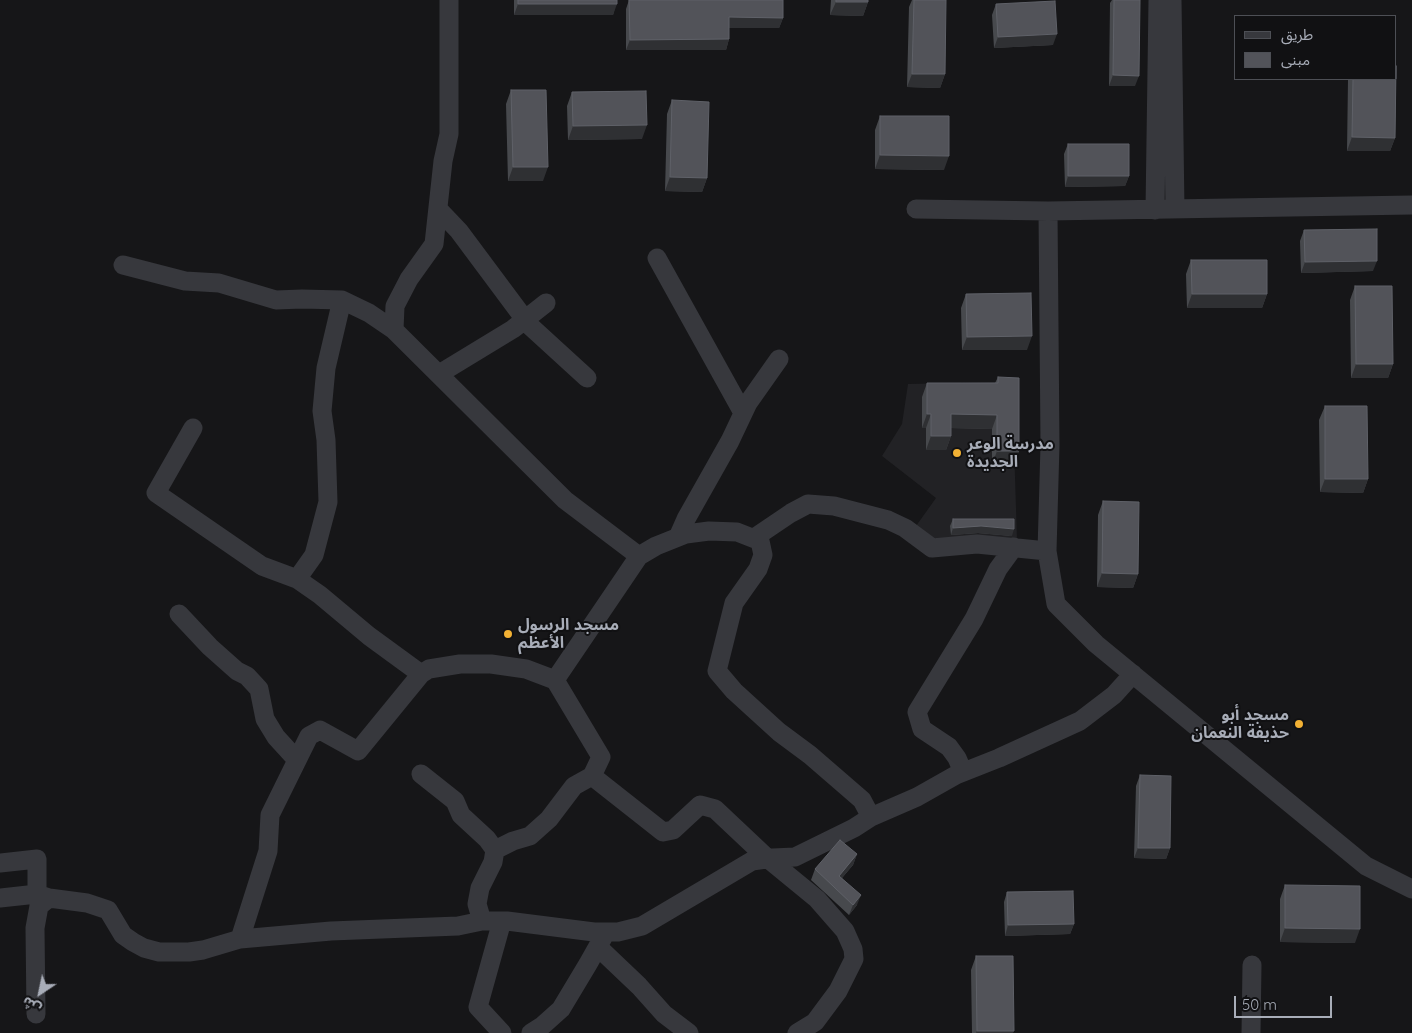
<!DOCTYPE html>
<html>
<head>
<meta charset="utf-8">
<style>
	body { margin:0 }
	#map { position:relative; width:1412px; height:1033px; overflow:hidden; background:#161618; font-family:Quicksand,"Noto Sans Arabic",sans-serif }
	canvas { display:block }
	.legend { position:absolute; left:1234px; top:15px; width:162px; height:65px; box-sizing:border-box; background:#111113; border:1px solid #4d4f55; margin:0; padding:6px 9px; list-style:none; font-size:15px; color:#a8adb8 }
	.legend li { display:flex; align-items:center; gap:10px; height:25px }
	.legend b { width:25px; border:1px solid #4d4f55 }
	.north { position:absolute; left:15px; top:968px; width:50px; height:50px; -webkit-text-stroke:4px #111113; paint-order:stroke; rotate:214deg; font-size:14px; font-weight:700; line-height:20px; text-align:center; color:#a8adb8 }
	.north::after { content:''; display:block; margin:auto; width:18px; height:22px; background:#a8adb8; clip-path:polygon(50% 0,100% 100%,50% 72%,0 100%) }
	.scale { position:absolute; left:1234px; top:996px; width:98px; height:22px; box-sizing:border-box; border:2px solid #a8adb8; border-top:0; padding-left:6px; font-size:15px; line-height:18px; white-space:nowrap; color:#a8adb8; -webkit-text-stroke:4px #111113; paint-order:stroke }
</style>
</head>
<body>
<div id="map">
<canvas width="1412" height="1033"></canvas>
<ul class="legend">
<li><b style="height:6px;background:#37383d"></b>طريق</li>
<li><b style="height:14px;background:#525359"></b>مبنى</li>
</ul>
<div class="north">ش</div>
<div class="scale">50 m</div>
</div>
<script>
const c = document.querySelector('canvas').getContext('2d');
c.lineJoin = 'round';
function fillPath(path, color) { c.fillStyle = color; c.fill(path, 'evenodd'); }
const shape = rows => new Path2D(rows.map(r => 'M' + r).join(''));
function strokePath(path, color, width, dash) { c.strokeStyle = color; c.lineWidth = width; c.lineCap = dash ? 'butt' : 'round'; c.setLineDash(dash || []); c.stroke(path); }
function label(font, color, halo, rows, align = 'center') {
  c.font = font + ' Quicksand,"Noto Sans Arabic",sans-serif'; c.lineWidth = 4; c.setLineDash([]); c.textBaseline = 'middle'; c.strokeStyle = halo; c.fillStyle = color; for (const [text, x, y, turn = 0] of rows) {
    c.save(); c.translate(x, y); c.rotate((+turn || 0) * Math.PI / 180); c.textAlign = isNaN(turn) ? turn : align; if (halo) c.strokeText(text, 0, 0); c.fillText(text, 0, 0); c.restore();
  }
}
fillPath(shape([
	[1012,382,1017,540,927,538,916,526,936,498,882,456,902,424,908,384]
]), '#222225');
strokePath(shape([
	[449,0,449,134,443,161,434,244,409,279,395,306,394,330,565,500,639,556],
	[1172,0,1175,209],
	[916,209,1048,211,1412,205],
	[439,210,459,231,529,325,587,378],
	[1155,210,1158,0],
	[1048,211,1050,445,1047,551,1056,604,1096,644,1366,866,1412,889],
	[657,258,743,413],
	[123,265,185,281,219,283,276,300,302,299,342,300,369,313,394,330],
	[439,374,513,329,546,303],
	[193,428,156,493,262,566,297,579,320,595,369,636,421,674],
	[678,537,686,519,730,441,748,403,779,359],
	[754,538,791,513,808,504,834,506,888,520,905,528,932,548,977,544,1047,551],
	[297,579,314,555,328,502,326,440,322,411,326,368,342,300],
	[179,614,210,647,237,671,247,676,259,689,265,719,276,737,297,760],
	[963,772,957,758,949,747,922,729,917,712,974,619,998,569,1014,547],
	[421,774,455,801,461,815,487,839,495,850,493,862,480,888,477,904,482,921],
	[495,850,513,841,530,836,549,819,574,786,592,776],
	[0,863,37,859,37,894],
	[0,898,37,894,49,898,87,903,108,910,123,935,133,942,144,948,159,952,189,952,203,950,240,939,331,931,458,926,482,921,507,921,594,932,618,932,642,926,752,861,773,858,795,857,854,828,871,817,917,797,956,775,999,758,1080,721,1114,695,1133,674],
	[240,939,268,851,270,815,309,736,320,730,358,751,421,674,429,669,460,664,491,664,526,669,555,680],
	[598,947,639,986,664,1014,689,1033],
	[36,1014,35,928,39,906,49,898],
	[502,1033,478,1007,502,921],
	[531,1033,542,1026,561,1009,588,964,606,932],
	[797,1033,815,1022,838,991,854,959,853,949,845,931,817,899,767,858,715,809,700,805,673,830,663,832,592,776,601,757,555,680,639,556,656,546,686,534,709,531,737,532,760,541,763,555,758,569,734,603,717,671,734,691,779,732,810,755,862,800,871,817],
	[1251,1033,1252,965]
]), '#37383d', 19);
fillPath(shape([
	[514,0,617,0,613,15,514,15],
	[629,0,783,0,783,18,779,28,729,28,729,39,726,50,626,50,626,9],
	[831,0,868,0,868,2,863,16,830,15],
	[912,0,914,0,945,74,940,88,907,87,909,7],
	[1112,0,1140,0,1135,86,1109,86,1110,3],
	[996,4,1053,45,994,48,992,15],
	[1348,79,1396,79,1395,138,1390,151,1347,151],
	[511,90,543,181,508,181,506,104],
	[572,92,642,139,568,140,567,106],
	[672,100,707,178,702,192,665,191,667,114],
	[880,116,944,170,875,169,875,130],
	[1068,144,1129,176,1125,186,1065,187,1064,154],
	[1304,230,1373,271,1301,273,1300,241],
	[1191,260,1267,294,1262,308,1187,308,1186,274],
	[1355,286,1393,364,1388,378,1351,378,1350,300],
	[966,294,1027,350,962,350,961,308],
	[998,377,1019,451,1014,465,992,465,992,429,951,428,951,436,946,450,926,450,926,428,922,428,922,397,927,383,995,383],
	[1325,406,1368,479,1363,493,1320,492,1319,420],
	[1103,501,1138,574,1133,588,1097,587,1098,515],
	[953,519,1012,536,978,533,951,535,950,526],
	[1140,775,1170,848,1166,859,1134,858,1136,786],
	[857,854,853,865,842,878,857,905,849,915,811,880,815,869],
	[1285,885,1355,943,1280,942,1280,899],
	[1007,892,1074,924,1070,934,1005,936,1004,902],
	[976,956,1013,1033,972,1033,971,970]
]), '#47494d');
fillPath(shape([
	[836,2,868,2,863,16,830,15],
	[518,4,617,4,613,15,514,15],
	[729,17,783,18,779,28,725,28],
	[1057,34,1053,45,994,48,998,37],
	[729,39,726,50,626,50,630,40],
	[912,74,945,74,940,88,907,87],
	[1113,75,1139,76,1135,86,1109,86],
	[647,125,642,139,568,140,573,126],
	[1352,137,1395,138,1390,151,1347,151],
	[880,155,949,156,944,170,875,169],
	[513,167,548,167,543,181,508,181],
	[1068,176,1129,176,1125,186,1065,187],
	[670,177,707,178,702,192,665,191],
	[1377,261,1373,271,1301,273,1305,262],
	[1192,294,1267,294,1262,308,1187,308],
	[1032,336,1027,350,962,350,967,337],
	[1356,364,1393,364,1388,378,1351,378],
	[927,414,931,414,926,428,922,428],
	[951,414,997,415,992,429,946,428],
	[931,436,951,436,946,450,926,450],
	[997,451,1019,451,1014,465,992,465],
	[1325,479,1368,479,1363,493,1320,492],
	[981,526,1014,529,1012,536,978,533,951,535,953,528],
	[1102,573,1138,574,1133,588,1097,587],
	[1138,848,1170,848,1166,859,1134,858],
	[857,854,853,865,835,886,839,876],
	[861,895,857,905,849,915,853,905],
	[1074,924,1070,934,1005,936,1008,925],
	[1285,928,1360,929,1355,943,1280,942],
	[977,1031,1014,1031,1013,1033,976,1033]
]), '#2f3033');
const building = shape([
	[518,0,617,0,617,4,518,4,518,0],
	[629,0,783,0,783,18,729,17,729,39,630,40,629,0],
	[836,0,868,0,868,2,836,2,836,0],
	[914,0,946,0,945,74,912,74,914,0],
	[1114,0,1140,0,1139,76,1113,75,1114,0],
	[1055,1,1057,34,998,37,996,4,1055,1],
	[1396,66,1395,138,1352,137,1353,79,1396,79,1396,66],
	[511,90,546,90,548,167,513,167,511,90],
	[646,91,647,125,573,126,572,92,646,91],
	[672,100,709,102,707,178,670,177,672,100],
	[880,116,949,116,949,156,880,155,880,116],
	[1068,144,1129,144,1129,176,1068,176,1068,144],
	[1377,229,1377,261,1305,262,1304,230,1377,229],
	[1191,260,1267,260,1267,294,1192,294,1191,260],
	[1355,286,1392,286,1393,364,1356,364,1355,286],
	[1031,293,1032,336,967,337,966,294,1031,293],
	[998,377,1019,378,1019,451,997,451,997,415,951,414,951,436,931,436,931,414,927,414,927,383,998,383,998,377],
	[1325,406,1367,406,1368,479,1325,479,1325,406],
	[1103,501,1139,502,1138,574,1102,573,1103,501],
	[953,519,1014,519,1014,529,981,526,953,528,953,519],
	[1140,775,1171,776,1170,848,1138,848,1140,775],
	[840,840,857,854,839,876,861,895,853,905,815,869,840,840],
	[1285,885,1360,886,1360,929,1285,928,1285,885],
	[1073,891,1074,924,1008,925,1007,892,1073,891],
	[976,956,1013,956,1014,1031,977,1031,976,956]
]);
fillPath(building, '#525359');
strokePath(building, '#5f6168', 1);
for (const [x, y, r, color] of [
	[957,453,5,"#f2b134"],
	[508,634,5,"#f2b134"],
	[1299,724,5,"#f2b134"]
]) { const dot = new Path2D(); dot.arc(x, y, r, 0, 2 * Math.PI); c.fillStyle = color; c.fill(dot); strokePath(dot, '#111113', 2); }
label('bold 16px', '#a8adb8', '#111113', [
	["مدرسة الوعر",967,444],
	["الجديدة",967,462],
	["مسجد الرسول",518,625],
	["الأعظم",518,643],
	["مسجد أبو",1289,715,"right"],
	["حذيفة النعمان",1289,733,"right"]
], 'left');
</script>
</body>
</html>
